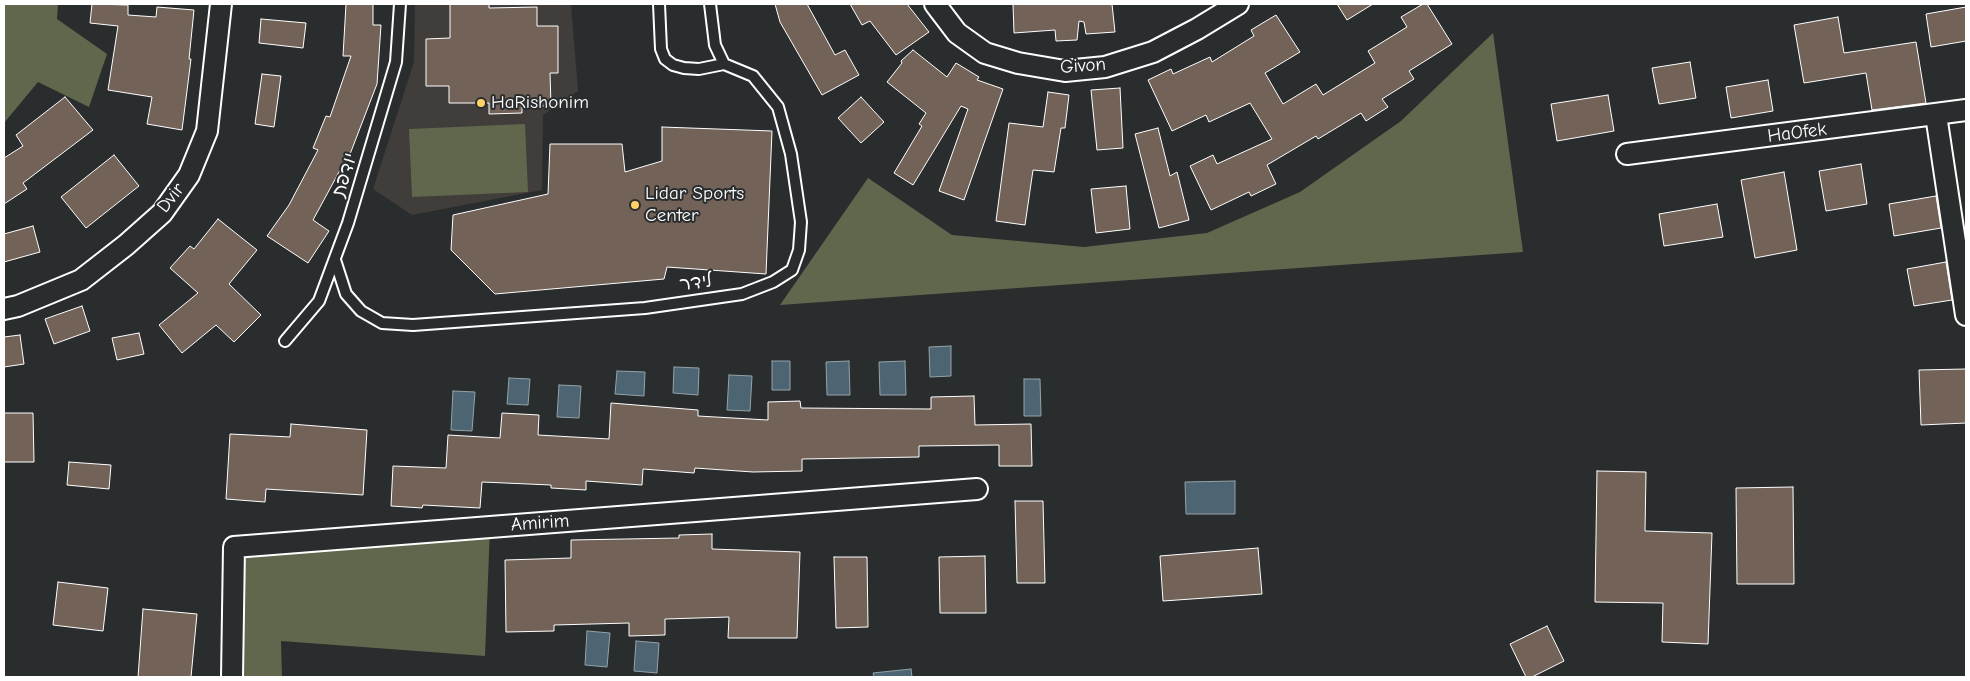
<!DOCTYPE html>
<html>
<head>
<meta charset="utf-8">
<style>
	body { margin:0 }
	#map { position:relative; width:1970px; height:681px; overflow:hidden; background:#2a2d2e; font-family:"Comic Neue",sans-serif }
	canvas { display:block }
	.frame { position:absolute; inset:0; border:5px solid #fff; pointer-events:none }
</style>
</head>
<body>
<div id="map">
<canvas width="1970" height="681"></canvas>
<div class="frame"></div>
</div>
<script>
const c = document.querySelector('canvas').getContext('2d');
c.lineJoin = 'round';
function fillPath(path, color) { c.fillStyle = color; c.fill(path, 'evenodd'); }
const shape = rows => new Path2D(rows.map(r => 'M' + r).join(''));
function strokePath(path, color, width, dash) { c.strokeStyle = color; c.lineWidth = width; c.lineCap = dash ? 'butt' : 'round'; c.setLineDash(dash || []); c.stroke(path); }
function label(font, color, halo, rows, align = 'center') {
  c.font = font + ' "Comic Neue","Playpen Sans Hebrew",sans-serif'; c.lineWidth = 4; c.setLineDash([]); c.textBaseline = 'middle'; c.strokeStyle = halo; c.fillStyle = color; for (const [text, x, y, turn = 0] of rows) {
    c.save(); c.translate(x, y); c.rotate((+turn || 0) * Math.PI / 180); c.textAlign = isNaN(turn) ? turn : align; if (halo) c.strokeText(text, 0, 0); c.fillText(text, 0, 0); c.restore();
  }
}
fillPath(shape([
	[415,4,571,4,578,91,543,115,542,190,412,215,373,189,414,62]
]), '#403d3b');
fillPath(shape([
	[4,4,58,4,57,19,107,54,89,107,38,82,4,123],
	[1493,33,1523,252,780,305,868,178,952,235,1084,247,1207,233,1300,192,1401,121],
	[525,124,528,192,412,197,409,129],
	[490,527,485,656,281,641,282,677,232,677,234,547]
]), '#61674d');
const water = shape([
	[951,346,951,376,930,377,929,347,951,346],
	[772,361,790,361,790,390,772,390,772,361],
	[849,361,850,395,827,395,826,362,849,361],
	[905,361,906,395,880,395,879,362,905,361],
	[674,367,699,368,698,395,673,393,674,367],
	[617,371,645,372,644,396,615,394,617,371],
	[729,375,752,376,750,411,727,410,729,375],
	[509,378,530,379,528,405,507,404,509,378],
	[1024,379,1040,379,1041,416,1024,416,1024,379],
	[559,385,581,386,579,418,557,417,559,385],
	[453,391,475,392,472,431,451,430,453,391],
	[1235,481,1235,514,1186,514,1185,482,1235,481],
	[587,631,610,633,607,667,585,665,587,631],
	[636,641,659,643,657,673,634,671,636,641],
	[911,669,912,677,874,677,873,673,911,669]
]);
fillPath(water, '#4d6572');
strokePath(water, '#94a3aa', 1);
const building = shape([
	[92,4,128,5,128,15,156,17,157,7,194,10,189,59,191,59,182,130,147,124,152,97,108,90,118,26,90,23,92,4],
	[346,4,373,4,373,25,381,25,377,84,347,162,345,161,313,220,329,231,308,263,267,236,289,205,318,150,313,148,326,116,330,117,351,56,343,56,346,4],
	[450,4,489,4,489,8,537,7,537,26,558,26,558,73,550,73,551,106,522,106,522,113,489,114,489,103,449,103,449,86,426,86,426,39,450,38,450,4],
	[775,4,807,4,835,55,845,50,859,75,822,95,780,22,775,4],
	[850,4,907,4,929,32,896,55,870,21,862,25,850,4],
	[1013,4,1112,4,1115,32,1086,34,1084,22,1079,21,1077,40,1056,41,1055,30,1014,33,1013,4],
	[1337,4,1373,4,1347,20,1337,4],
	[1423,4,1427,4,1452,44,1409,71,1414,79,1382,99,1388,107,1366,121,1361,113,1318,139,1316,136,1267,165,1276,184,1251,196,1249,192,1211,210,1190,166,1213,155,1217,164,1272,139,1250,103,1209,122,1206,115,1172,131,1148,80,1171,69,1173,74,1210,57,1212,62,1254,36,1251,30,1276,15,1300,52,1265,73,1283,104,1316,84,1323,95,1375,63,1368,51,1407,27,1401,17,1423,4],
	[1966,7,1966,41,1931,47,1926,14,1966,7],
	[1838,17,1844,53,1916,42,1926,103,1872,110,1866,73,1804,83,1794,25,1838,17],
	[261,19,306,23,303,48,259,43,261,19],
	[913,50,947,77,956,63,979,77,977,80,1003,89,964,200,939,191,968,109,961,106,913,185,894,173,922,126,919,124,926,113,887,82,902,63,901,61,913,50],
	[1690,62,1696,98,1659,104,1652,68,1690,62],
	[262,74,281,76,274,127,255,124,262,74],
	[1768,80,1773,111,1731,118,1726,87,1768,80],
	[1120,88,1123,148,1097,150,1091,90,1120,88],
	[1048,92,1069,95,1065,128,1061,128,1054,172,1033,170,1025,225,996,221,1009,123,1043,127,1048,92],
	[1608,95,1614,131,1557,141,1551,104,1608,95],
	[65,97,93,130,23,183,27,189,4,204,4,158,23,146,16,135,65,97],
	[861,97,884,122,861,143,838,118,861,97],
	[662,127,772,131,766,274,667,267,664,279,495,294,451,250,453,215,548,194,550,144,622,144,625,172,662,161,662,127],
	[1158,128,1170,176,1177,172,1189,220,1159,228,1135,134,1158,128],
	[114,155,139,186,86,228,61,197,114,155],
	[1861,164,1867,204,1826,211,1819,171,1861,164],
	[1784,172,1797,250,1755,258,1741,180,1784,172],
	[1126,186,1130,229,1096,233,1091,189,1126,186],
	[1936,196,1941,228,1894,236,1889,204,1936,196],
	[1717,204,1723,237,1664,246,1659,214,1717,204],
	[218,219,257,250,229,284,261,315,234,342,216,325,182,353,159,325,198,293,170,268,190,246,194,249,218,219],
	[33,226,40,252,4,262,4,234,33,226],
	[1946,262,1952,300,1914,306,1907,269,1946,262],
	[82,306,90,331,54,344,45,319,82,306],
	[139,333,144,354,117,360,112,338,139,333],
	[20,335,24,364,4,367,4,337,20,335],
	[1966,369,1966,423,1921,425,1919,370,1966,369],
	[974,396,975,425,1031,424,1032,466,999,466,999,445,919,446,919,457,802,459,802,471,753,472,695,468,694,473,643,469,642,485,586,481,586,490,551,488,551,485,482,482,480,508,423,505,422,508,391,506,393,466,446,468,448,435,500,438,502,413,539,415,538,435,609,439,611,403,698,410,698,416,768,420,768,402,800,401,801,408,931,409,931,397,974,396],
	[4,413,33,413,34,462,4,462,4,413],
	[291,424,367,430,363,495,266,489,265,502,226,499,230,434,290,437,291,424],
	[69,462,111,465,109,489,67,485,69,462],
	[1597,471,1646,472,1645,531,1712,533,1708,644,1662,642,1663,603,1595,602,1597,471],
	[1793,487,1794,584,1737,584,1736,488,1793,487],
	[1015,501,1043,501,1045,583,1017,583,1015,501],
	[712,534,712,549,800,552,797,638,728,638,729,617,665,619,665,635,629,636,629,623,554,625,554,631,506,632,505,560,571,558,571,540,679,538,679,535,712,534],
	[1258,548,1262,594,1163,601,1160,556,1258,548],
	[985,556,986,613,940,613,939,557,985,556],
	[834,557,867,557,868,627,836,628,834,557],
	[58,582,108,588,103,631,53,625,58,582],
	[143,609,197,614,191,677,138,677,143,609],
	[1547,626,1564,661,1532,677,1526,677,1510,644,1547,626]
]);
fillPath(building, '#726258');
strokePath(building, '#fff', 1);
const lane = shape([
	[659,4,661,49,665,59,673,65,684,68,699,69,724,64],
	[335,260,346,294,361,311,382,323,413,325,645,308,742,294,773,282,792,270,799,250,801,222,791,154,778,107,753,76,724,64,715,45,710,4],
	[285,341,319,301,348,223,396,62,400,4]
]);
const street = shape([
	[935,4,957,33,985,53,1018,63,1065,71,1105,67,1153,52,1197,29,1238,4],
	[1936,115,1966,315],
	[1627,154,1966,110],
	[4,309,18,306,81,280,126,245,162,213,189,175,207,131,221,4],
	[232,677,234,547,977,489]
]);
strokePath(lane, '#fff', 14);
strokePath(street, '#fff', 24);
strokePath(lane, '#2a2d2e', 10);
strokePath(street, '#2a2d2e', 20);
for (const [x, y, r, color] of [
	[481,103,5,"#ffd166"],
	[635,205,5,"#ffd166"]
]) { const dot = new Path2D(); dot.arc(x, y, r, 0, 2 * Math.PI); c.fillStyle = color; c.fill(dot); strokePath(dot, '#2a2d2e', 2); }
label('19px', '#fff', '#2a2d2e', [
	["Givon",1083,66,-4],
	["HaOfek",1797,133,-7],
	["יודפת",345,175,-73],
	["Dvir",171,198,-52],
	["לידר",696,283,-8],
	["Amirim",540,523,-4]
]);
label('19px', '#fff', '#2a2d2e', [
	["HaRishonim",491,103],
	["Lidar Sports",645,194],
	["Center",645,216]
], 'left');
</script>
</body>
</html>
